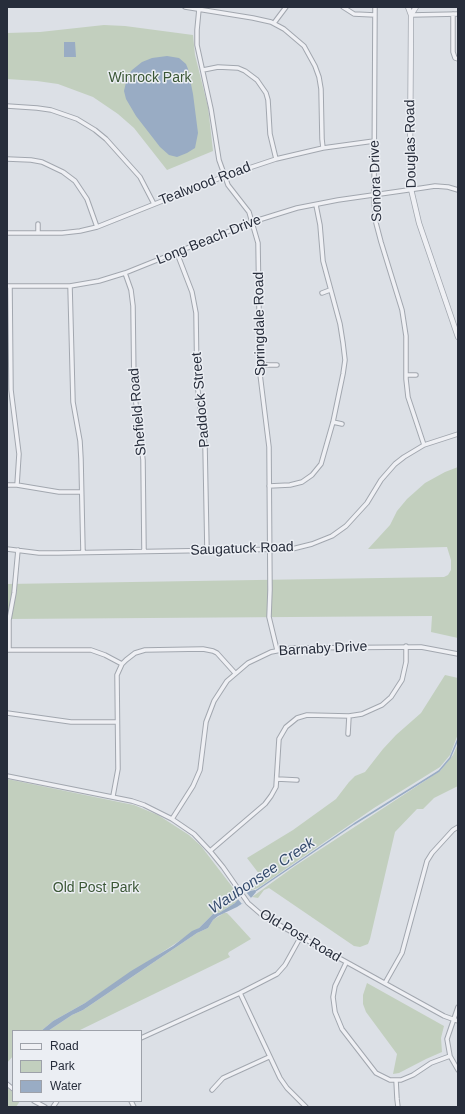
<!DOCTYPE html>
<html>
<head>
<meta charset="utf-8">
<style>
	body { margin:0 }
	#map { position:relative; width:465px; height:1114px; overflow:hidden; background:#dce0e6; font-family:Arial,sans-serif }
	canvas { display:block }
	.frame { position:absolute; inset:0; border:8px solid #272d3b; pointer-events:none }
	.legend { position:absolute; left:12px; top:1030px; width:130px; height:72px; box-sizing:border-box; background:#ebeef3; border:1px solid #9da1a9; margin:0; padding:5px 7px; list-style:none; font-size:12px; color:#272d3b }
	.legend li { display:flex; align-items:center; gap:8px; height:20px }
	.legend b { width:20px; border:1px solid #9da1a9 }
</style>
</head>
<body>
<div id="map">
<canvas width="465" height="1114"></canvas>
<div class="frame"></div>
<ul class="legend">
<li><b style="height:5px;background:#eff0f4"></b>Road</li>
<li><b style="height:11px;background:#c2cfbe"></b>Park</li>
<li><b style="height:11px;background:#99acc4"></b>Water</li>
</ul>
</div>
<script>
const c = document.querySelector('canvas').getContext('2d');
c.lineJoin = 'round';
function fillPath(path, color) { c.fillStyle = color; c.fill(path, 'evenodd'); }
const shape = rows => new Path2D(rows.map(r => 'M' + r).join(''));
function strokePath(path, color, width, dash) { c.strokeStyle = color; c.lineWidth = width; c.lineCap = dash ? 'butt' : 'round'; c.setLineDash(dash || []); c.stroke(path); }
function label(font, color, halo, rows, align = 'center') {
  c.font = font + ' Arial,sans-serif'; c.lineWidth = 3; c.setLineDash([]); c.textBaseline = 'middle'; c.strokeStyle = halo; c.fillStyle = color; for (const [text, x, y, turn = 0] of rows) {
    c.save(); c.translate(x, y); c.rotate((+turn || 0) * Math.PI / 180); c.textAlign = isNaN(turn) ? turn : align; if (halo) c.strokeText(text, 0, 0); c.fillText(text, 0, 0); c.restore();
  }
}
fillPath(shape([
	[104,25,125,26,193,35,195,55,208,107,213,151,167,170,134,128,118,114,93,97,58,84,37,81,7,79,7,33,40,32],
	[458,467,458,638,431,632,432,616,7,619,7,584,444,577,448,575,451,570,451,560,447,547,368,549,390,525,397,511,407,499,425,483,445,472],
	[445,675,458,678,458,734,450,755,440,767,374,808,258,888,249,891,249,886,259,883,263,879,247,858,293,830,336,799,349,782,355,776,365,772,383,749,396,735,421,713],
	[458,744,458,786,434,798,423,809,417,809,395,832,370,939,368,944,360,947,354,946,269,888,264,890,258,898,252,897,295,866,440,771,453,755],
	[7,779,119,802,134,805,158,815,189,835,201,846,240,897,235,903,219,913,213,914,199,928,85,1003,53,1021,41,1031,13,1031,13,1056,7,1063],
	[224,913,227,913,230,916,251,939,229,952,228,954,230,957,78,1031,48,1031,72,1015,83,1010,197,933,208,928,213,920],
	[367,983,444,1026,441,1038,442,1052,426,1059,399,1073,393,1074,397,1054,366,1012,363,1004,363,995],
	[7,1088,13,1092,13,1101,20,1101,16,1107,7,1107]
]), '#c2cfbe');
fillPath(shape([
	[64,42,75,42,76,57,64,57],
	[167,56,179,58,186,64,188,69,193,94,198,133,195,148,187,153,177,157,169,155,160,147,136,116,126,99,124,91,126,82,124,80,125,79,132,70,142,62,152,58],
	[255,890,256,892,252,897,237,907,218,916,213,920,208,928,197,933,83,1010,72,1015,48,1031,41,1031,53,1021,85,1003,131,971,173,946,192,931,199,928,213,914,219,913,235,903,240,897,249,891]
]), '#99acc4');
fillPath(shape([
	[246,892,251,898,242,904,237,898]
]), '#dce0e6');
strokePath(shape([
	[254,892,354,824,439,771,450,758,458,739]
]), '#99acc4', 1.5);
const minor = shape([
	[185,7,253,18,271,22,284,29,304,46,315,66,319,77,321,89,322,139,323,148],
	[343,7,354,14,375,15],
	[375,7,374,201,376,223,381,242,402,310,406,336,406,379,408,397,424,445],
	[199,9,197,30,197,45,211,109,219,160,228,185,249,212,258,243,260,374,269,447,270,590,269,617,277,650],
	[453,14,453,52,455,58,458,59],
	[411,15,458,14],
	[274,23,286,7],
	[203,70,218,67,238,68,245,71,257,80,266,93,268,100,270,134,276,159],
	[7,106,37,108,51,110,77,119,95,130,106,139,140,177,154,204],
	[7,159,31,160,42,162,63,172,75,181,87,199,97,227],
	[38,224,38,233],
	[7,233,62,233,80,231,97,227,225,176,276,159,323,148,374,141],
	[177,253,192,292,196,313,197,383,205,445,207,551],
	[125,273,131,290,133,306,134,388,143,460,144,551],
	[7,286,70,286,99,281,125,273,252,222,297,208,338,200,422,188,435,186,448,187,458,190],
	[10,286,11,390,19,454,17,485],
	[70,286,73,402,80,441,81,459,83,552],
	[322,293,330,290],
	[260,365,277,365],
	[406,375,416,375],
	[333,422,342,424],
	[7,485,17,485,59,492,81,492],
	[269,486,290,485,302,482,312,475,321,464,333,422,343,374,345,360,343,343,340,324,323,261,320,225,316,205],
	[7,549,39,553,58,553,292,549,312,544,332,536,346,526,367,503,381,480,395,464,404,457,424,445,458,434],
	[7,650,91,650,105,655,122,664],
	[9,650,9,620,14,593,18,550],
	[7,713,71,722,117,722],
	[348,734,349,716],
	[7,776,132,801,144,805,172,819,194,834,210,851,223,867,248,903,263,916,444,1016,458,1021],
	[277,779,297,780],
	[113,796,118,769,117,675,122,664,126,660,135,653,145,650,203,649,213,651,217,653,235,673],
	[172,819,193,786,200,770,206,722,214,701,227,681,248,663,271,652,292,648,421,647,458,654],
	[210,851,265,804,271,796,276,787,279,739,286,727,297,718,307,715,349,716,362,714,382,705,391,697,402,680,406,662,406,646],
	[346,963,335,986,333,997,335,1012,342,1029,376,1073,390,1080,401,1080,413,1075,431,1063,450,1056],
	[385,983,402,953,427,861,432,853,453,830,458,827],
	[240,993,280,1078,287,1088,306,1107],
	[458,1007,447,1039,450,1056,458,1070],
	[141,1038,240,993,277,974,285,965,300,938],
	[396,1080,397,1099,398,1107],
	[7,1084,13,1089],
	[212,1090,223,1078,269,1057],
	[34,1101,45,1107],
	[131,1101,134,1107],
	[53,1107,57,1101]
]);
const tertiary = shape([
	[408,7,411,15],
	[416,7,411,15,410,165,411,189,419,223,458,337]
]);
strokePath(minor, '#a2a7af', 5.5);
strokePath(tertiary, '#a2a7af', 6);
strokePath(minor, '#eff0f4', 3.5);
strokePath(tertiary, '#eff0f4', 4.5);
label('14px', '#3a5635', '#ebeef3', [
	["Winrock Park",150,78],
	["Old Post Park",96,888]
]);
label('14px', '#272d3b', '#ebeef3', [
	["Douglas Road",411,144,-91],
	["Sonora Drive",376,181,-92],
	["Tealwood Road",205,184,-21],
	["Long Beach Drive",209,240,-22],
	["Springdale Road",260,324,-91],
	["Paddock Street",201,400,-95],
	["Shefield Road",138,412,-95],
	["Saugatuck Road",242,549,-2],
	["Barnaby Drive",323,649,-3],
	["Old Post Road",300,936,30]
]);
label('italic 15px', '#344b6c', '#ebeef3', [
	["Waubonsee Creek",262,876,-34]
]);
</script>
</body>
</html>
